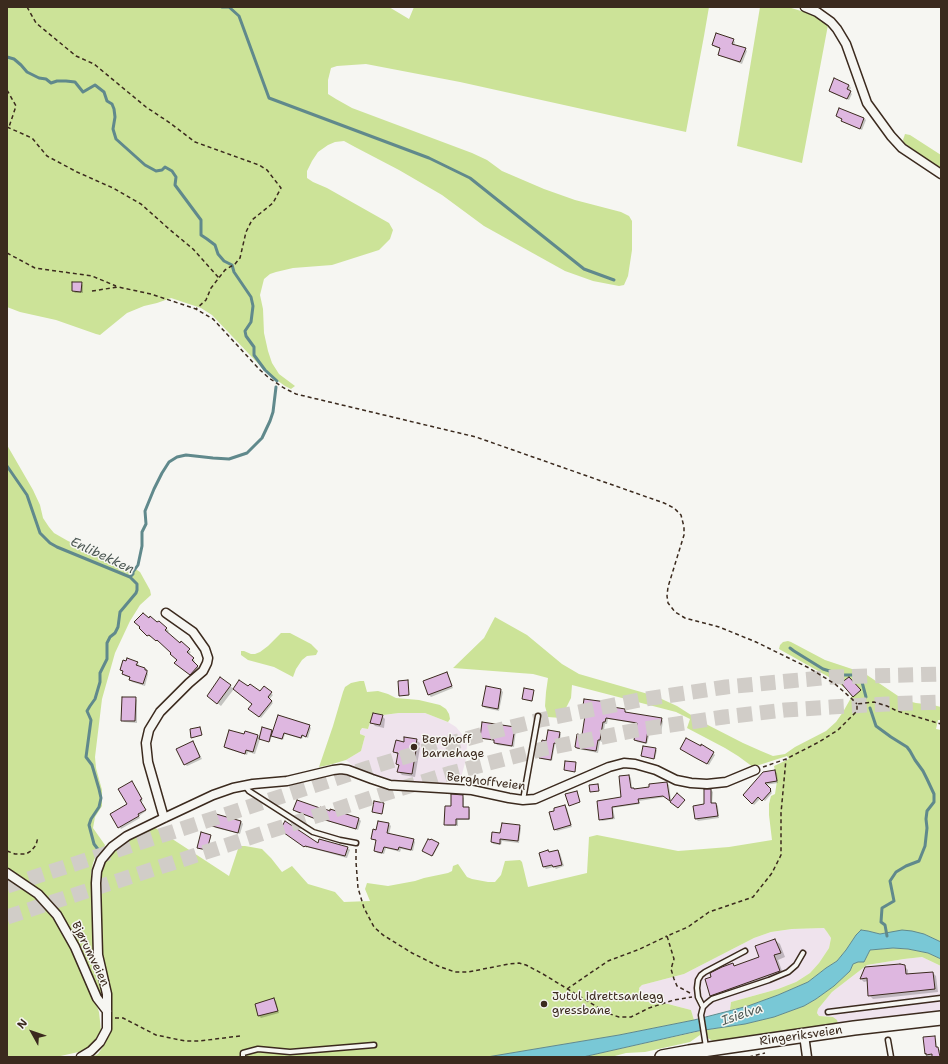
<!DOCTYPE html>
<html>
<head>
<meta charset="utf-8">
<style>
	body { margin:0 }
	#map { position:relative; width:948px; height:1064px; overflow:hidden; background:#f6f6f2; font-family:"Shantell Sans",sans-serif }
	canvas { display:block }
	.frame { position:absolute; inset:0; border:8px solid #3b2a1e; pointer-events:none }
	.north { position:absolute; left:12px; top:1012px; width:40px; height:40px; -webkit-text-stroke:3px #f6f6f2; paint-order:stroke; rotate:310deg; font-size:11px; font-weight:700; line-height:16px; text-align:center; color:#3b2a1e }
	.north::after { content:''; display:block; margin:auto; width:14px; height:18px; background:#3b2a1e; clip-path:polygon(50% 0,100% 100%,50% 72%,0 100%) }
</style>
</head>
<body>
<div id="map">
<canvas width="948" height="1064"></canvas>
<div class="frame"></div>
<div class="north">N</div>
</div>
<script>
const c = document.querySelector('canvas').getContext('2d');
c.lineJoin = 'round';
function fillPath(path, color) { c.fillStyle = color; c.fill(path, 'evenodd'); }
const shape = rows => new Path2D(rows.map(r => 'M' + r).join(''));
function strokePath(path, color, width, dash) { c.strokeStyle = color; c.lineWidth = width; c.lineCap = dash ? 'butt' : 'round'; c.setLineDash(dash || []); c.stroke(path); }
function label(font, color, halo, rows, align = 'center') {
  c.font = font + ' "Shantell Sans",sans-serif'; c.lineWidth = 3; c.setLineDash([]); c.textBaseline = 'middle'; c.strokeStyle = halo; c.fillStyle = color; for (const [text, x, y, turn = 0] of rows) {
    c.save(); c.translate(x, y); c.rotate((+turn || 0) * Math.PI / 180); c.textAlign = isNaN(turn) ? turn : align; if (halo) c.strokeText(text, 0, 0); c.fillText(text, 0, 0); c.restore();
  }
}
fillPath(shape([
	[373,713,383,715,399,713,425,713,448,722,456,727,461,733,467,744,466,759,460,782,428,783,402,782,385,778,357,769,346,760,361,751,365,736,360,734,360,731,361,728,368,729,370,723],
	[824,928,827,932,831,938,829,948,819,963,810,973,796,982,778,989,731,1002,730,1010,694,1020,691,1010,668,1004,642,1001,639,988,642,985,684,974,754,938,771,932,792,929],
	[922,957,941,966,941,1012,838,1024,833,1017,819,1016,817,1013,818,1009,832,992,867,965,904,959]
]), '#efe3ed');
fillPath(shape([
	[7,7,389,7,409,19,414,7,709,7,704,36,686,132,460,82,366,64,337,66,331,68,328,80,328,94,336,99,352,108,472,153,487,160,502,171,544,189,575,200,621,212,629,216,632,221,632,250,628,276,624,285,619,286,593,281,565,271,484,226,442,195,399,170,355,147,344,141,335,142,328,145,318,152,312,161,307,171,307,178,313,182,327,188,389,223,393,230,390,239,379,250,332,265,293,268,276,272,270,274,264,279,260,295,263,309,264,333,268,351,272,363,279,374,295,386,291,389,285,386,267,373,212,315,201,308,171,298,157,303,144,306,127,313,100,335,96,334,56,320,20,312,7,307],
	[760,7,788,7,814,15,823,21,828,25,802,163,737,146],
	[905,134,910,135,941,155,941,169,904,143,903,140],
	[7,445,33,490,40,505,43,518,49,527,54,533,68,541,94,552,121,566,131,566,140,572,150,590,151,595,140,605,130,621,115,653,102,699,95,757,96,768,102,790,102,806,95,817,93,828,105,845,104,848,96,855,93,863,91,873,92,912,94,945,104,992,104,997,102,998,92,993,99,1012,101,1030,95,1040,86,1049,83,1051,56,1057,7,1057],
	[495,617,527,635,562,664,579,674,655,696,677,706,702,722,743,743,761,751,773,756,785,754,795,747,826,731,836,722,843,712,852,696,847,690,836,681,779,649,780,645,783,642,788,641,791,642,825,660,864,673,904,700,916,703,933,705,941,707,941,720,938,720,936,729,941,730,941,942,924,934,887,933,880,934,868,931,861,930,856,935,846,950,837,961,826,968,808,982,778,995,748,1006,730,1010,731,1002,778,989,796,982,810,973,819,963,829,948,831,938,827,932,824,928,792,929,771,932,754,938,684,974,642,985,639,988,642,1001,668,1004,691,1010,694,1020,619,1035,487,1057,92,1057,98,1054,105,1044,108,1037,111,1021,112,1001,109,984,104,974,101,952,100,873,104,861,109,855,136,834,154,827,229,876,239,846,245,846,262,849,271,858,282,872,292,866,308,884,335,892,344,902,370,901,365,889,367,883,388,886,415,881,424,878,448,873,452,871,453,866,458,864,467,877,472,879,488,882,495,882,501,875,505,861,520,860,522,862,528,887,587,873,589,837,597,835,678,851,729,847,772,840,769,815,769,804,771,796,775,794,777,781,774,766,789,759,787,756,753,767,738,756,725,748,687,728,690,719,676,712,572,685,571,698,561,718,548,717,545,706,546,692,548,678,533,674,453,668,484,638],
	[281,633,290,633,311,644,318,651,316,655,307,656,302,660,296,669,293,677,274,667,248,660,241,655,241,651,244,651,251,654,255,654,260,652,268,646],
	[360,681,364,681,367,692,378,691,388,694,396,698,419,700,440,705,446,709,449,714,450,719,448,722,425,713,399,713,383,715,373,713,368,729,362,728,360,731,360,734,365,736,361,751,346,760,329,765,319,767,333,726,343,692,345,687,351,683],
	[893,948,908,949,928,953,941,959,941,966,922,957,904,959,867,965,832,992,818,1009,817,1013,819,1016,833,1017,837,1020,838,1024,717,1042,711,1040,708,1038,706,1030,745,1024,774,1017,804,1006,816,999,834,986,850,971,853,964,867,956,870,950],
	[700,1031,700,1035,690,1042,645,1052,626,1053,611,1057,583,1057]
]), '#cce398');
const water = shape([
	[861,930,868,931,880,934,902,930,912,931,924,934,941,942,941,959,928,953,908,949,893,948,870,950,864,962,858,962,853,964,850,971,834,986,816,999,804,1006,774,1017,745,1024,698,1031,583,1057,487,1057,619,1035,694,1020,748,1006,778,995,808,982,826,968,837,961,846,950,856,935,861,930]
]);
fillPath(water, '#79c8d6');
strokePath(water, '#60898c', 1);
fillPath(shape([
	[733,40,735,42,734,45,745,49,747,51,742,64,721,56,719,54,721,49,715,47,713,45],
	[849,85,851,88,849,91,852,94,849,100,832,93,830,91],
	[840,109,864,118,866,120,862,130,845,123,843,121,843,119,837,116],
	[81,283,83,285,83,293,75,293,73,291],
	[159,622,169,631,167,633,180,645,191,652,189,654,195,661,193,663,199,668,192,676,178,665,178,660,172,653,159,641,158,642,152,636,150,637,140,628,157,624],
	[137,663,139,665,138,666,145,668,148,674,145,686,132,682,130,680,131,678,125,676,121,670],
	[446,673,448,675,453,688,431,697,429,695,424,681],
	[230,686,234,689,221,706,212,699],
	[264,687,273,695,269,700,273,703,261,718,251,710,253,704,248,688,260,693],
	[501,690,503,692,499,711,485,708,483,706],
	[534,691,534,692,532,702,523,699],
	[135,698,137,700,137,723,124,722,122,720],
	[613,704,615,706,615,708,625,710,627,713,661,719,663,721,661,734,650,732,647,744,637,742,635,740,638,724,608,719,607,724,605,724,602,742,600,741,598,753,578,749,576,747,583,736,587,709,584,706],
	[382,716,385,719,384,728,375,726,372,722],
	[309,726,311,728,308,738,303,736,302,739,285,734,283,740,274,737,272,735,270,742,260,739,255,754,248,752,247,755,227,749,225,747,244,735,245,732,258,736,260,738,263,729,273,733],
	[514,728,516,730,514,747,497,745,495,742,495,741,483,739,481,737],
	[559,733,561,734,559,745,555,744,552,761,542,759,540,757,547,742],
	[416,740,420,743,419,747,420,748,415,777,402,775,398,771,399,766,397,764,398,755,394,752],
	[193,743,195,745,202,759,187,766,185,764],
	[644,747,657,750,655,759,642,756],
	[713,753,715,755,709,765,697,759,695,757],
	[775,771,777,773,778,783,765,785,772,791,771,792,772,793,765,801,761,798,754,805,744,795],
	[629,776,631,778,632,789,635,790,651,788,667,783,669,785,671,801,665,797,639,801,640,804,613,808,615,819,602,821,600,819,598,801,623,798],
	[133,784,143,801,141,802,146,811,139,816,140,818,121,829,111,814,128,805],
	[711,790,713,792,712,804,716,804,718,806,719,818,698,821,696,819,705,805],
	[462,796,464,798,464,808,469,808,470,810,470,820,458,820,458,826,447,826,445,824,452,808],
	[565,806,567,808,572,827,557,831,555,829],
	[294,810,320,810,359,819,361,821,358,830,324,820,323,822,296,812],
	[241,821,243,824,240,834,216,828,214,826],
	[389,824,391,826,389,834,413,839,415,842,413,851,401,849,400,852,386,848,384,854,377,853,375,850,377,841,374,840,372,838],
	[519,826,521,828,519,843,502,841,501,845,493,844,492,842,501,834],
	[283,831,318,844,348,848,350,850,347,858,307,847,307,848],
	[211,836,207,850,199,848],
	[438,844,439,845,433,856,424,852],
	[557,851,560,853,564,866,556,869,554,867,546,869,544,867,540,853,550,853],
	[775,940,780,944,785,957,778,960,784,976,716,1000,711,995,713,977,732,964,735,967,760,958],
	[904,966,908,970,908,975,933,973,936,976,938,992,873,999,869,995,868,981,864,982,861,979],
	[274,999,276,1001,279,1013,261,1018,259,1016,256,1004],
	[934,1037,936,1039,937,1048,940,1050,941,1057,926,1057,924,1038]
]), '#0003');
strokePath(shape([
	[222,7,229,7,239,16,269,98,429,158,470,178,584,269,614,280],
	[7,57,14,59,21,65,27,72,39,78,46,79,51,83,57,81,66,81,75,82,83,92,95,85,104,92,107,101,112,104,114,109,115,117,113,129,116,139,145,165,156,171,162,170,165,167,172,171,176,177,175,185,201,220,201,235,207,239,215,245,218,254,224,261,232,265,234,272,251,297,253,306,251,322,245,331,246,336,254,347,254,355,265,370,277,381],
	[7,466,27,495,40,533,50,543,57,547,130,577,137,584,137,590,136,593,120,612,118,627,115,633,110,637,107,643,107,659,100,673,100,682,95,699,90,706,87,711,91,720,86,757,92,765,99,789,101,798,99,807,91,819,89,825,94,844,100,852],
	[130,577,133,574,133,572,138,565,142,546,142,532,146,524,145,511,154,489,162,473,169,462,177,457,186,455,213,458,229,459,247,453,262,438,270,421,273,412,276,387],
	[790,648,794,651,823,669,836,673,843,675,854,675,859,678,862,682,866,697],
	[870,708,876,726,891,737,907,747,910,751,915,760,923,771,927,779,934,794,934,802,927,811,926,819,927,828,925,846,919,861,906,866,896,872,890,881,894,901,882,908,881,922,885,925,887,936]
]), '#60898c', 3);
const building = shape([
	[716,33,734,39,732,44,746,48,740,62,718,55,720,48,712,45,716,33],
	[834,78,849,85,847,89,851,91,847,99,829,91,834,78],
	[839,108,864,118,860,129,841,121,842,119,836,116,839,108],
	[72,282,82,282,81,292,72,291,72,282],
	[143,613,149,618,150,616,157,622,159,621,167,628,165,630,180,643,181,641,190,649,187,652,194,658,192,660,198,666,190,675,174,663,177,660,170,654,171,653,157,640,156,641,149,635,147,636,139,628,140,627,134,622,143,613],
	[127,658,138,662,136,665,145,668,145,670,147,670,147,672,143,684,129,680,130,677,122,674,123,671,120,670,123,660,126,661,127,658],
	[447,672,452,686,428,695,423,681,447,672],
	[220,677,231,685,217,704,207,696,220,677],
	[849,677,861,690,853,697,841,683,849,677],
	[239,680,248,686,250,684,260,691,264,686,272,692,268,697,272,701,259,717,248,709,252,704,233,689,239,680],
	[408,680,409,695,399,696,398,681,408,680],
	[486,686,501,689,498,709,482,706,486,686],
	[524,688,534,690,532,701,522,699,524,688],
	[122,697,136,697,135,721,121,721,122,697],
	[584,699,614,703,613,707,625,709,625,712,662,718,659,732,648,730,646,743,634,740,637,723,606,718,605,722,603,722,600,740,598,740,596,751,577,748,575,747,577,734,582,735,586,709,585,708,585,706,583,706,584,699],
	[373,713,383,715,380,725,370,723,373,713],
	[278,715,310,725,306,737,302,735,301,738,284,733,282,739,271,736,278,715],
	[482,722,515,727,512,746,494,743,494,740,480,738,482,722],
	[200,727,202,735,191,738,190,729,200,727],
	[262,727,272,730,269,742,259,739,262,727],
	[229,730,244,734,245,731,258,735,253,752,246,750,245,754,224,747,229,730],
	[548,730,560,732,558,744,554,743,551,760,539,758,542,740,546,741,548,730],
	[404,737,417,739,416,744,417,744,412,774,397,772,399,765,396,764,398,753,393,752,396,740,404,742,404,737],
	[686,738,701,746,701,744,714,752,707,764,694,757,680,749,686,738],
	[193,741,200,757,184,765,176,749,193,741],
	[643,746,656,748,654,759,641,756,643,746],
	[565,761,576,762,575,772,564,770,565,761],
	[775,770,777,781,765,783,771,789,770,790,771,791,762,801,758,797,752,804,743,795,763,772,775,770],
	[629,775,631,788,634,788,634,789,649,787,649,784,667,782,670,801,663,796,638,799,639,803,612,807,613,818,599,820,597,801,621,797,619,776,629,775],
	[132,781,142,799,140,800,146,810,138,814,139,816,118,828,110,814,127,804,118,789,132,781],
	[598,784,599,791,590,792,589,785,598,784],
	[704,789,711,789,711,803,716,803,718,816,695,819,693,806,704,804,704,789],
	[577,791,580,802,569,806,565,794,577,791],
	[677,793,685,800,678,808,670,802,677,793],
	[451,794,463,795,463,807,469,807,469,819,456,819,456,825,444,825,445,806,451,806,451,794],
	[297,800,320,808,320,807,330,811,330,809,359,818,356,829,322,819,321,821,293,810,297,800],
	[374,801,384,803,382,814,372,812,374,801],
	[565,805,571,825,554,830,549,812,554,811,554,808,565,805],
	[216,814,241,821,238,833,212,826,216,814],
	[285,821,318,843,319,839,348,847,345,856,305,846,304,847,280,830,285,821],
	[378,821,389,823,387,833,414,839,411,850,399,847,398,850,384,847,382,853,374,851,376,840,371,839,373,829,376,830,378,821],
	[502,823,520,825,518,841,500,839,500,844,491,842,492,832,500,833,502,823],
	[201,832,211,835,207,850,197,848,201,832],
	[428,839,430,840,431,839,439,843,432,856,422,851,428,839],
	[548,850,549,852,558,850,562,865,553,867,552,865,543,867,539,853,548,850],
	[775,939,781,953,774,955,780,971,710,996,705,979,711,977,710,973,722,967,733,963,734,966,759,957,755,946,775,939],
	[900,964,905,965,906,974,933,972,935,989,868,996,867,978,860,979,865,967,900,964],
	[274,998,278,1011,258,1016,255,1004,274,998],
	[935,1036,936,1047,938,1047,940,1057,932,1057,932,1054,926,1055,926,1053,925,1054,923,1037,935,1036]
]);
fillPath(building, '#deb7e0');
strokePath(building, '#3b2a1e', 1);
strokePath(shape([
	[7,886,368,768,444,745,491,732,540,720,639,700,726,687,789,681,833,677,941,674],
	[7,917,374,797,451,773,543,749,637,730,724,717,785,710,831,707,887,704,941,702]
]), '#d1cdc8', 15, [15, 8]);
const lane = shape([
	[245,786,249,791,313,832,340,840,356,843],
	[523,800,538,716],
	[703,1007,698,997,697,988,698,980,701,975,705,972,745,951],
	[828,1012,941,998],
	[888,1040,891,1057],
	[706,1047,701,1015,703,1007,707,1003,712,999,769,980,788,972,796,965,803,953],
	[243,1057,243,1053,258,1049,290,1052,374,1045]
]);
const street = shape([
	[805,7,817,12,831,22,837,29,846,44,867,103,891,136,902,148,941,174],
	[164,818,148,762,146,743,149,730,160,712,189,683,203,671,207,663,208,658,205,649,193,632,166,613],
	[7,873,38,894,57,915,75,947,97,998,107,1011],
	[804,1035,807,1057],
	[81,1057,91,1051,100,1042,107,1029,107,994,98,955,96,883,97,871,101,860,112,847,127,836,164,818,213,795,233,788,253,784,287,781,333,770,341,769,348,770,372,779,390,785,472,790,509,798,523,800,535,799,609,767,624,763,635,764,656,770,676,780,691,783,707,784,726,782,755,770]
]);
const primary = shape([
	[662,1057,689,1052,854,1028,941,1018]
]);
strokePath(lane, '#3b2a1e', 7);
strokePath(street, '#3b2a1e', 11);
strokePath(primary, '#3b2a1e', 16);
strokePath(shape([
	[27,7,36,23,76,56,94,64,146,107,170,123,195,142,259,165,267,170,281,188,273,203,252,220,246,232,240,258,235,264,225,270,211,288,206,300,196,309],
	[7,90,16,106,9,127],
	[7,127,32,138,47,156,77,172,113,188,141,204,169,229,193,249,219,278],
	[7,253,35,268,92,276,116,286],
	[92,291,118,287,151,294,196,309,213,319,260,370,269,378,284,388,296,394,476,437,664,503,674,508,681,515,684,527,684,535,668,587,667,596,668,603,672,608,675,612,685,618,719,627,756,642,809,668,835,684,851,698,857,704],
	[763,767,786,759,819,742,838,730,857,711,857,704,874,702,887,706,897,711,941,724],
	[356,849,356,862,358,888,364,908,374,927,383,935,412,953,438,966,455,972,468,972,509,964,519,963,526,965,543,974,607,1013,619,1017,631,1017,649,1008,674,1000,692,997],
	[7,851,15,854,26,854,31,851,36,845,38,837],
	[567,989,608,961,640,949,667,936],
	[690,993,677,986,674,979,671,969,674,959,667,936,688,927,709,912,753,897,772,873,781,855,781,813,786,759],
	[115,1018,123,1018,156,1035,185,1041,199,1041,240,1036],
	[749,1057,765,1053]
]), '#3b2a1e', 1.5, [4, 3]);
strokePath(lane, '#f6f6f2', 4);
strokePath(street, '#f6f6f2', 8);
strokePath(primary, '#f6f6f2', 13);
for (const [x, y, r, color] of [
	[414,747,4,"#3b2a1e"],
	[544,1004,4,"#3b2a1e"]
]) { const dot = new Path2D(); dot.arc(x, y, r, 0, 2 * Math.PI); c.fillStyle = color; c.fill(dot); strokePath(dot, '#f6f6f2', 1.5); }
label('12px', '#3b2a1e', '#f6f6f2', [
	["Berghoff",422,740],
	["barnehage",422,754],
	["Jutul idrettsanlegg",552,997],
	["gressbane",552,1011]
], 'left');
label('12px', '#3b2a1e', '#f6f6f2', [
	["Berghoffveien",486,782,7],
	["Bjørumveien",90,954,64],
	["Ringeriksveien",801,1036,-8]
]);
label('italic 13px', '#4e5955', '#f6f6f2', [
	["Enlibekken",102,556,25],
	["Isielva",742,1015,-19]
]);
</script>
</body>
</html>
